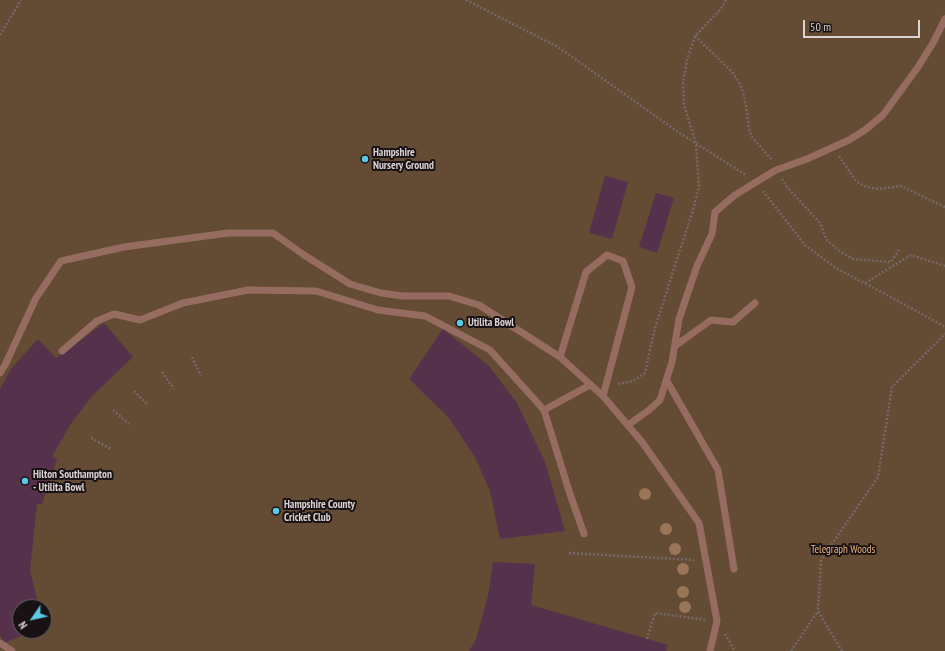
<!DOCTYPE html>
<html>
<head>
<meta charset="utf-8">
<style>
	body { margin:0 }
	#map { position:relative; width:945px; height:651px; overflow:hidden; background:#35282a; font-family:"PT Sans Narrow",sans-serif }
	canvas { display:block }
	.north { position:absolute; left:12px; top:599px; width:40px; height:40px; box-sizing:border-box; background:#191214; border:1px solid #675f61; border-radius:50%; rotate:236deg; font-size:11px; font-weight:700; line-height:16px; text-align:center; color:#dcd3d4 }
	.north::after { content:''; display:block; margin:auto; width:14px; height:18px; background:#5bc8e6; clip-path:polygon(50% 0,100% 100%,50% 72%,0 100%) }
	.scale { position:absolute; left:803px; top:20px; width:117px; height:18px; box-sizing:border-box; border:2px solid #dcd3d4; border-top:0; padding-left:5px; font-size:12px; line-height:14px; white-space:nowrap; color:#dcd3d4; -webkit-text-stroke:3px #191214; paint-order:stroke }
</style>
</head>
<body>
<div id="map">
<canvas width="945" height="651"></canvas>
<div class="north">N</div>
<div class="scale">50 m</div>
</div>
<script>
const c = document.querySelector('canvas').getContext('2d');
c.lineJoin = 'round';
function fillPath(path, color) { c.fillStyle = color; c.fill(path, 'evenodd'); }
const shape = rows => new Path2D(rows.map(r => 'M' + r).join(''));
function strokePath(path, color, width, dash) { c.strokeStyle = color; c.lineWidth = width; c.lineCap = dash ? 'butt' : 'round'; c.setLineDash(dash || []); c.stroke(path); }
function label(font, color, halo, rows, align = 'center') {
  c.font = font + ' "PT Sans Narrow",sans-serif'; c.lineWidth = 4; c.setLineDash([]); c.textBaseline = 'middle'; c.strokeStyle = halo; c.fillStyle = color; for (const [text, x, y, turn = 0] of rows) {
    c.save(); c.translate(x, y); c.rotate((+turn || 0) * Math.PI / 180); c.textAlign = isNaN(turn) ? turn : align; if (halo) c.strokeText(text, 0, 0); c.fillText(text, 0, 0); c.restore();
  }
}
fillPath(shape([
	[0,0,945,0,945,651,0,651],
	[20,607,44,607,44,631,20,631]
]), '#644b33');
fillPath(shape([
	[605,176,628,182,612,239,589,233],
	[656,193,674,198,657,253,639,247],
	[104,323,133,357,92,396,70,425,52,457,57,459,42,504,37,504,30,571,39,607,20,607,20,631,35,631,3,643,0,634,0,389,11,369,38,339,56,358],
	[443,329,488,365,517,403,545,462,565,531,500,539,490,491,475,457,449,418,409,379],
	[493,562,535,564,531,605,668,645,666,651,469,651,476,639,488,596]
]), '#56314c');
strokePath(shape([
	[466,0,558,47,678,132,746,175],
	[0,35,21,0],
	[695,36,732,72,739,82,743,92,746,105,749,129,752,137,772,160],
	[839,156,856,181,864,186,878,189,901,186,945,207],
	[782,179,786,186,820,223,826,239,838,250,853,259,891,262,899,250],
	[763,191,805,245,836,268,913,309,945,327],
	[865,283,911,255,945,266],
	[192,357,201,376],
	[162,372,174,389],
	[618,384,633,381,645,373,655,328,692,213,699,187,696,143,684,105,683,83,687,60,695,36,721,9,726,0],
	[134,391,148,405],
	[113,410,129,424],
	[91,438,111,449],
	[569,553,694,560],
	[725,634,735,651],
	[647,639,655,613,707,620],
	[791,651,818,611],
	[842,651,818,611,821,560,878,477,892,387,945,334]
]), '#74686a', 2.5, [2, 2]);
strokePath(shape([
	[675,346,711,320,733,322,755,303],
	[62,351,97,321,114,314,140,320,183,303,248,290,316,291,378,310,425,316,490,350,544,410,569,491,584,534],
	[560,357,586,272,607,255,623,261,632,287,603,396],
	[0,373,5,365,36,298,61,261,124,247,228,233,273,233,304,255,350,284,381,293,402,296,449,296,479,305,560,357,603,396,642,442,699,523,717,621,710,651],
	[667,381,718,470,734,569],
	[544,410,590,385],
	[628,425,649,410,660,400,672,362,679,319,697,266,712,234,715,212,735,195,776,170,807,159,849,140,865,130,883,115,918,67,933,43,945,19],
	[0,643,12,651]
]), '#976c60', 7);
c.fillStyle = '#9a7557';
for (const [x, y] of [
	[645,494],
	[666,529],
	[675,549],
	[683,569],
	[683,592],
	[685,607]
]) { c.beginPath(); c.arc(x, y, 6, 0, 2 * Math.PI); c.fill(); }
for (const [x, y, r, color] of [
	[365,159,4,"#5bc8e6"],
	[460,323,4,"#5bc8e6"],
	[25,481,4,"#5bc8e6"],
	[276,511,4,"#5bc8e6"]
]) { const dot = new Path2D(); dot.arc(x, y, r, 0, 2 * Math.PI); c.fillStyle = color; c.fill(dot); strokePath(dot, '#191214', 1.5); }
label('bold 11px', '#dcd3d4', '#191214', [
	["Hampshire",373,153],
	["Nursery Ground",373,166],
	["Utilita Bowl",468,323],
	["Hilton Southampton",33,475],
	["- Utilita Bowl",33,488],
	["Hampshire County",284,505],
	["Cricket Club",284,518]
], 'left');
label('11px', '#ecb47c', '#191214', [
	["Telegraph Woods",843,550]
]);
</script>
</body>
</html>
